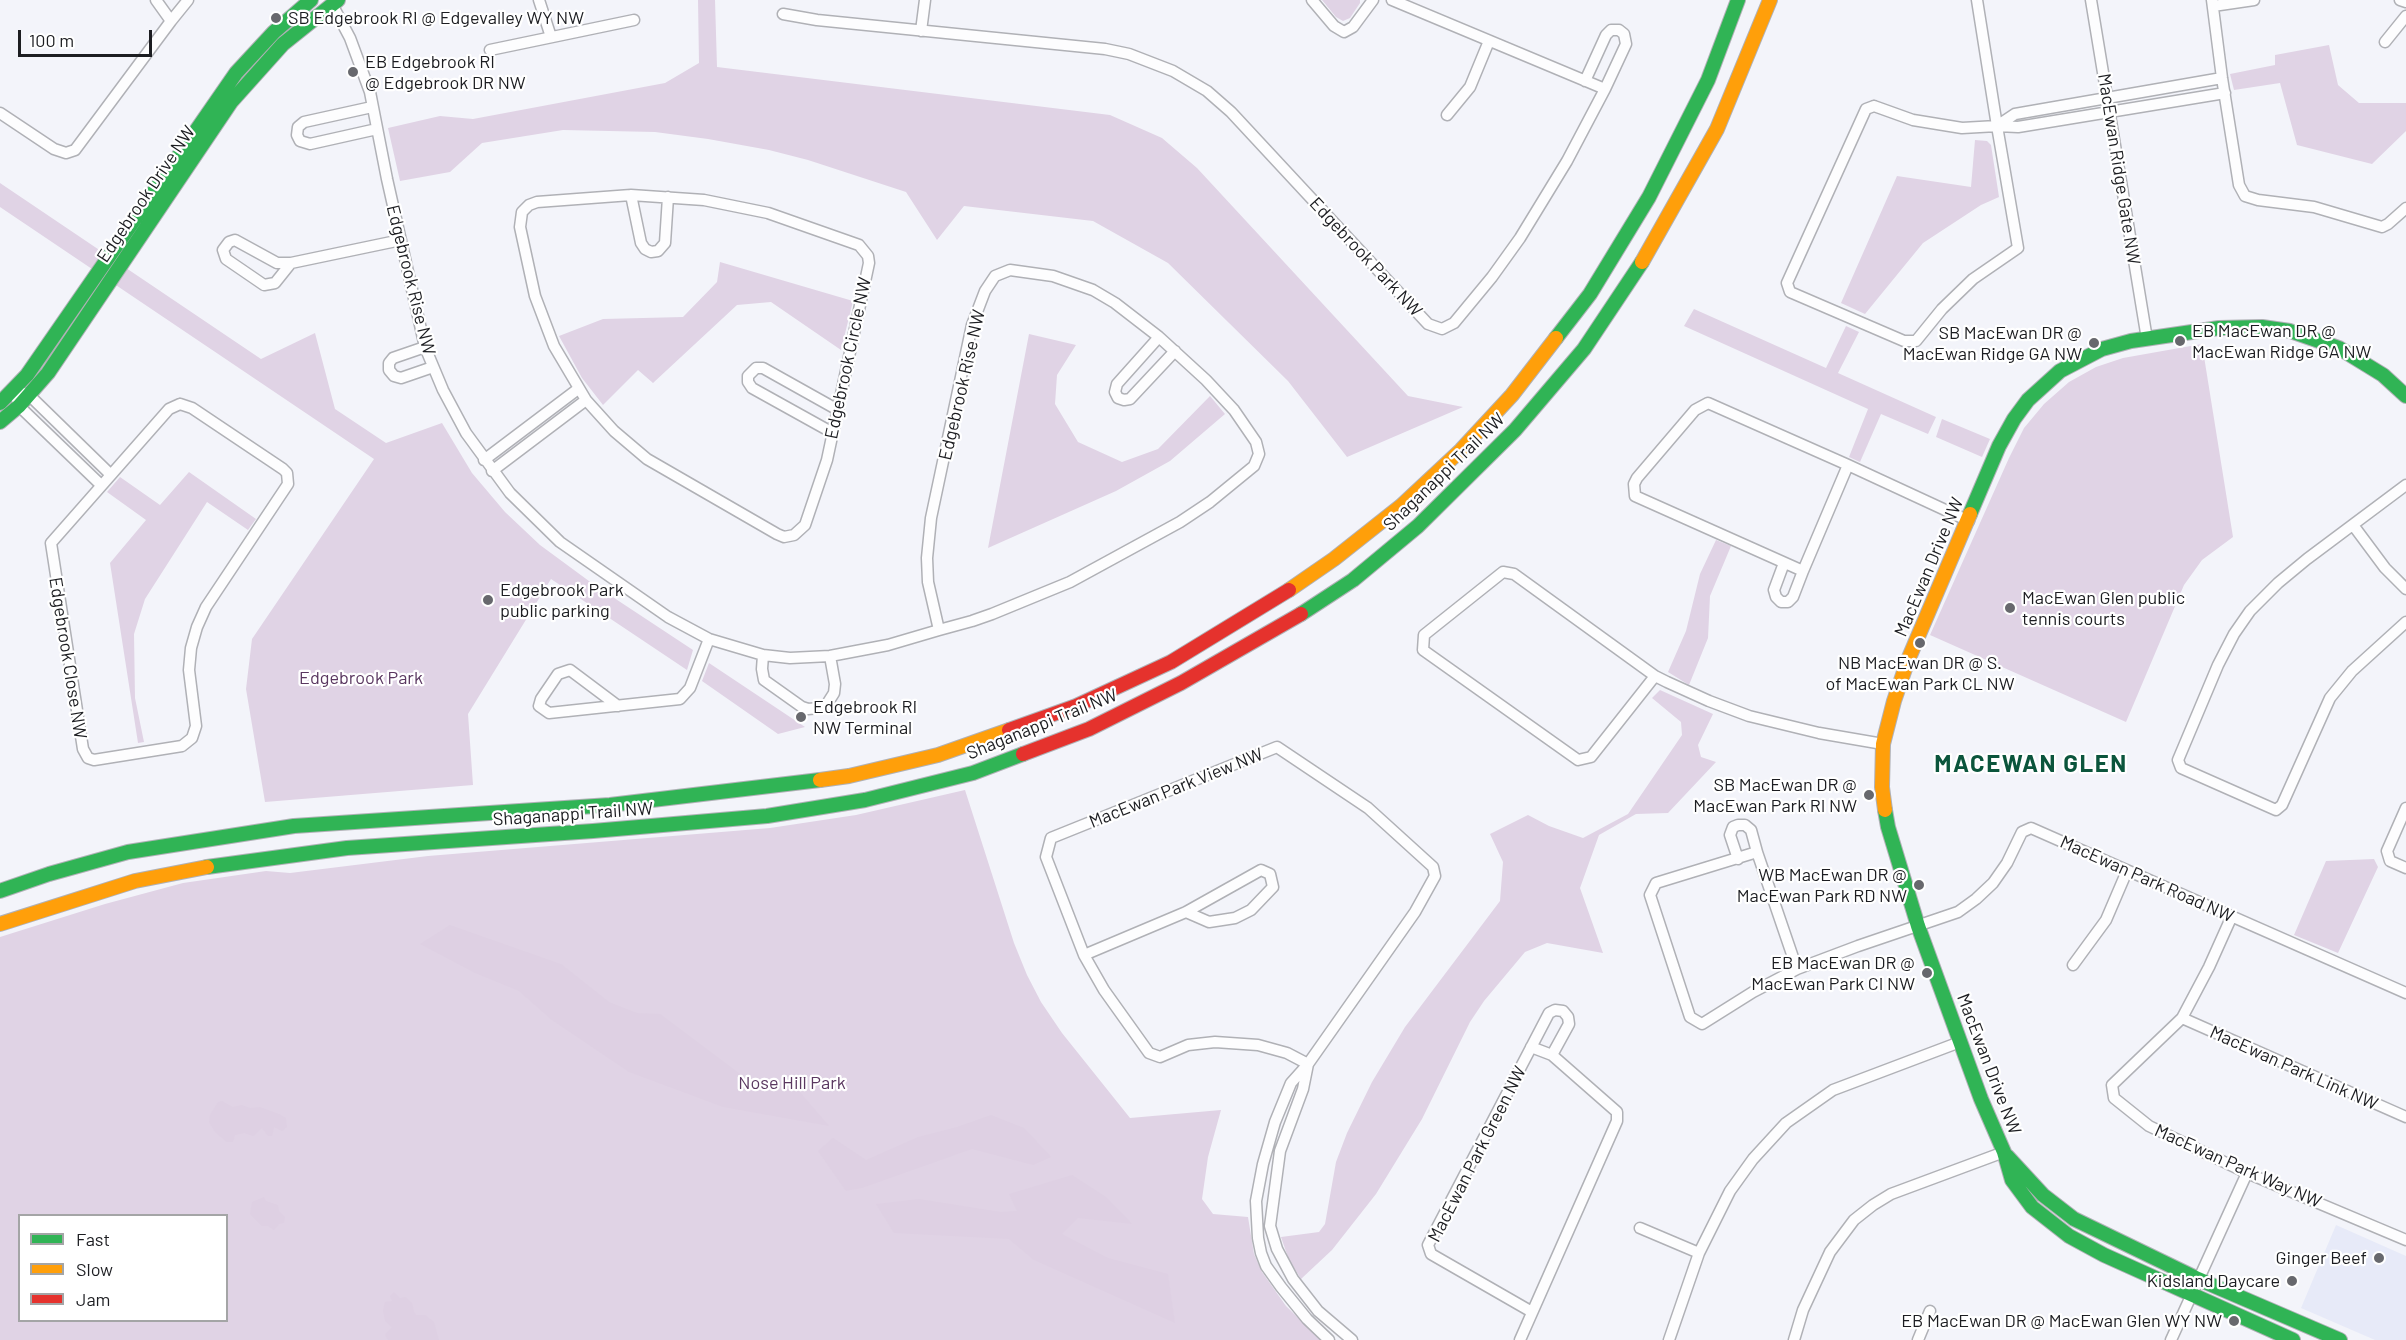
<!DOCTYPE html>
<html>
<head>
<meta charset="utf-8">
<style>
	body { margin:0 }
	#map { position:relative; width:2406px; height:1340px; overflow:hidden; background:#f3f4fa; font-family:Barlow,sans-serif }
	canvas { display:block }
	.legend { position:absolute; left:18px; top:1214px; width:210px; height:108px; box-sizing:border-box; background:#fff; border:2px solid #a4a5a6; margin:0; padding:8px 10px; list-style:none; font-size:18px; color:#1c1d21 }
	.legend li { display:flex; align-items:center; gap:12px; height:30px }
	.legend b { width:30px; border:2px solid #a4a5a6 }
	.scale { position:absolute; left:18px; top:30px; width:134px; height:27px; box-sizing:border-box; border:3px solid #1c1d21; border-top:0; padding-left:8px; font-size:18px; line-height:21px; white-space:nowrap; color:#1c1d21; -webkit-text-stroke:4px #fff; paint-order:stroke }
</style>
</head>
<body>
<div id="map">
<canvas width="2406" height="1340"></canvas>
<ul class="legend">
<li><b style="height:8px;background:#30b455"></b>Fast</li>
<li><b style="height:8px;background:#ff9f0a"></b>Slow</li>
<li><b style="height:8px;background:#e5322d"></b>Jam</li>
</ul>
<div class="scale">100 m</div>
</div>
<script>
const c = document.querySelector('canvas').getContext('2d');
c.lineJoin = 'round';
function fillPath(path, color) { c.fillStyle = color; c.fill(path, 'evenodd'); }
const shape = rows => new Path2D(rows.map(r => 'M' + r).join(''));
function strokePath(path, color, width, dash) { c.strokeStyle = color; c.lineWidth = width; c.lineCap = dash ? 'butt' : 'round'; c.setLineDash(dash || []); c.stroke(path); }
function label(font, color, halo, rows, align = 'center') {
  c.font = font + ' Barlow,sans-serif'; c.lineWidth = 4.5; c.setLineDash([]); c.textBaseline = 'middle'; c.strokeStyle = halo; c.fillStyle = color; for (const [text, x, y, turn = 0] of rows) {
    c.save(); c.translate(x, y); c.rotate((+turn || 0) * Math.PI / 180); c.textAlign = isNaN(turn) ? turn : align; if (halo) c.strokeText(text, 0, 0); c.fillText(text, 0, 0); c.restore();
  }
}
fillPath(shape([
	[2336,1225,2406,1256,2406,1340,2375,1340,2301,1308]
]), '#e7eaf8');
fillPath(shape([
	[698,0,715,0,717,67,1110,115,1162,138,1197,168,1408,396,1463,407,1347,457,1288,381,1168,263,1093,221,964,206,937,240,906,192,808,160,769,150,708,139,655,132,563,130,482,143,450,172,400,181,388,128,440,116,473,119,665,83,699,63],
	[1322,0,1360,0,1360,3,1350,18,1343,21,1336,17],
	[2329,45,2338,85,2359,103,2406,103,2406,131,2372,164,2297,145,2280,83,2234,90,2230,74,2275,65,2275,55],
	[1975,140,1987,141,1991,145,1999,197,1981,205,1923,243,1865,314,1841,303,1897,176,1971,187],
	[0,183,261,359,315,333,335,409,386,443,442,423,472,473,505,512,540,545,593,584,693,650,687,670,551,579,468,714,473,785,265,802,246,689,252,639,374,459,0,207],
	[720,262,853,301,841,350,771,302,737,305,653,383,638,370,603,405,582,378,559,336,603,319,683,317,717,282],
	[1694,309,1826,368,1846,326,1859,332,1838,373,1936,417,1928,434,1881,414,1860,462,1849,457,1868,409,1684,326],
	[1029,334,1076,345,1057,375,1055,404,1078,442,1122,462,1158,449,1210,396,1225,414,1170,461,1116,491,988,548],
	[2202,344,2233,537,2202,560,2184,585,2126,722,1930,635,2009,458,2024,428,2044,404,2069,382,2096,367,2123,358],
	[1942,419,1990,439,1982,457,1936,437],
	[189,472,256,519,248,530,207,502,145,599,134,634,135,698,144,742,138,743,110,563,146,520,107,492,120,477,160,505],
	[1716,540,1731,546,1710,596,1708,638,1689,685,1668,672,1686,631,1700,574],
	[709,663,805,727,778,734,702,681],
	[1660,690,1713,714,1698,745,1701,757,1716,762,1668,813,1636,814,1599,835,1580,888,1603,953,1547,943,1525,952,1484,1001,1470,1022,1422,1119,1376,1194,1332,1250,1301,1279,1289,1260,1281,1237,1319,1232,1325,1224,1336,1162,1347,1133,1372,1082,1405,1027,1500,901,1503,862,1490,834,1528,815,1549,826,1583,838,1628,814,1682,735,1681,722,1652,698],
	[965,790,1014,943,1027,975,1041,1002,1062,1033,1130,1118,1221,1110,1208,1157,1202,1199,1213,1214,1248,1217,1254,1254,1262,1272,1286,1306,1321,1340,0,1340,0,937,105,904,183,883,266,871,290,873,428,856,770,828,856,815],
	[20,1216,226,1216,226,1320,20,1320],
	[2374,859,2378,867,2338,953,2294,935,2326,861]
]), '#e0d3e5');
fillPath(shape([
	[450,925,561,964,609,1002,637,1013,660,1014,748,1080,791,1082,829,1126,723,1107,629,1072,552,1020,519,991,475,973,420,944],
	[222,1101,233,1107,242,1105,250,1108,260,1107,279,1114,286,1118,287,1127,282,1131,274,1127,272,1136,268,1136,262,1128,253,1136,244,1133,235,1135,233,1142,227,1142,215,1132,209,1122,210,1115,218,1102],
	[991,1115,1024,1128,1051,1157,1033,1165,972,1149,862,1188,846,1191,818,1151,833,1138,866,1160,918,1137,957,1127],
	[1072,1175,1106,1197,1132,1224,1078,1218,1062,1234,1108,1258,1168,1274,1175,1323,1034,1260,1009,1239,894,1233,876,1204,919,1199,1001,1212,1017,1211,1009,1194],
	[264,1197,266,1201,278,1205,279,1211,285,1217,284,1223,279,1224,274,1230,268,1226,262,1226,250,1214,252,1202],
	[394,1292,400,1298,405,1297,412,1303,414,1312,416,1315,425,1315,434,1322,439,1340,388,1340,385,1335,392,1327,385,1321,383,1311,385,1302,392,1301,390,1296]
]), '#ded0e3');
const street = shape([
	[539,0,551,37],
	[1312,0,1334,26,1344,32,1353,27,1373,0],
	[1977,0,1997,126],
	[2091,0,2147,339],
	[2212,0,2222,78,2239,185,2245,196,2258,200,2314,207,2382,227,2388,224,2406,208],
	[2400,0,2406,2],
	[332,4,350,38,370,92,387,179,425,347,443,390,466,433,510,493,560,542,668,617,709,639,763,655,790,658,830,656,888,645,939,630,972,621,992,614,1070,582,1180,522,1210,502,1254,466,1259,454,1256,442,1234,410,1206,380,1159,337,1115,303,1093,290,1053,276,1010,270,995,276,985,291,972,325,931,518,927,558,928,582,939,630],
	[2213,6,2254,0],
	[783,14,817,20,1105,49,1129,54,1173,71,1207,91,1231,112,1428,324,1442,329,1454,323,1492,277,1520,238,1567,161,1605,89,1392,0],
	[171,21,188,0],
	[921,31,925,0],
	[2385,42,2406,16],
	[490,50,634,20],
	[1585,81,1606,35,1611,30,1619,30,1624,34,1626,44,1605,89],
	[1874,106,1913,120,1962,128,1997,126,2018,248,1973,279,1942,309,1916,341,1904,341,1790,292,1787,283,1866,109,1874,106],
	[372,107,304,122,298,127,297,135,300,141,310,144,377,129],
	[0,113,54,149,66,153,75,150,171,21,156,0],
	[1447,115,1470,87,1489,41],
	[1997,126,2015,114,2222,78],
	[1997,126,2018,127,2225,93],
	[631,195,704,200,768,213,859,245,868,256,869,263,827,460,805,525,794,535,784,537,777,534,647,459,614,431,586,400,554,346,535,296,520,227,522,212,529,205,537,202,631,195],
	[631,195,641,243,645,249,651,252,658,251,665,243,668,197],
	[291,263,275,283,264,285,226,259,223,250,229,242,235,240,277,263,291,263,401,240],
	[1159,337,1117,384,1115,392,1118,398,1124,400,1130,399,1175,351],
	[425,347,393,358,389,363,389,370,394,376,401,378,433,367],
	[14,390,19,406,101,485],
	[23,393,29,395,110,474],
	[180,404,192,408,283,469,287,473,288,484,206,607,197,627,191,648,189,670,196,726,192,738,182,746,94,760,88,758,83,749,51,543,169,409,180,404],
	[833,433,752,388,748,382,748,376,756,368,763,368,838,410],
	[484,460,578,389],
	[1848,465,1803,571,1635,496,1634,484,1637,478,1695,410,1708,403,1848,465,1969,521],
	[492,471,586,400],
	[2406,485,2307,559,2278,583,2250,611,2234,634,2218,665,2178,760,2181,768,2276,810,2282,805,2330,698,2352,671,2406,622],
	[2353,525,2385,568,2406,589],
	[1784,563,1774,590,1776,597,1781,602,1788,602,1793,597,1803,571],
	[763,655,762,669,764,680,802,707,808,709,819,708,827,704,834,693,835,684,830,656],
	[1655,676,1591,757,1578,760,1423,650,1424,635,1503,572,1514,574,1655,676,1667,682,1709,701,1749,716,1819,733,1883,744],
	[618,706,570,670,558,674,541,699,539,706,549,713,680,699,690,688,709,639],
	[2406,808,2387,851,2390,861,2406,868],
	[1757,852,1797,969,1753,992,1702,1024,1690,1017,1650,895,1656,883,1757,852],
	[1738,859,1730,835,1733,827,1738,825,1745,825,1751,830,1757,852],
	[2231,918,2209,967,2182,1018,2112,1085,2114,1098,2149,1126,2247,1173,2406,1240],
	[1084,955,1186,912,1261,870,1270,874,1273,887,1251,910,1235,918,1209,922,1186,912],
	[2073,965,2106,920,2127,871],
	[1797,969,1858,946,1958,912,1976,899,1993,883,2007,863,2022,832,2031,828,2406,993],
	[2182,1018,2406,1117],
	[1308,1064,1287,1053,1258,1045,1215,1042,1188,1045,1160,1057,1149,1053,1104,990,1084,955,1046,857,1051,838,1277,747,1368,808,1433,867,1435,876,1415,912,1308,1064,1291,1083,1275,1122,1263,1164,1256,1201,1258,1238,1261,1253,1266,1266,1281,1287,1307,1319,1329,1340],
	[1308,1064,1303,1089,1280,1151,1270,1226,1277,1249,1293,1279,1318,1311,1352,1340],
	[1640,1228,1699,1253],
	[1532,1312,1431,1254,1428,1245,1549,1013,1555,1010,1563,1011,1568,1017,1569,1024,1552,1055],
	[1520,1340,1617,1121,1617,1112,1552,1055,1531,1047],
	[1669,1340,1699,1253,1730,1191,1753,1159,1786,1123,1833,1090,1960,1042],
	[1794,1340,1803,1310,1830,1252,1854,1220,1873,1205,1891,1194,2004,1152],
	[1918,1340,1930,1311],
	[2171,1340,2247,1173]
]);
const fast = shape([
	[1556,338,1590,294,1649,197,1708,80,1738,0],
	[0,403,27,375,236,73,274,32,311,0],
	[0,422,19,406,48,373,231,102,283,44,338,0],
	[1970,514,1999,446,2014,419,2028,400,2060,371,2102,349,2131,341,2219,328,2262,327,2290,331,2339,348,2383,375,2406,396],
	[1301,614,1353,580,1418,526,1515,430,1584,349,1642,262],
	[1885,810,1888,827,1918,926,1981,1099,2004,1152,2012,1180,2032,1207,2069,1236,2104,1255,2293,1340],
	[207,867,347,848,593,831,767,816,865,800,973,773,1023,754],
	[0,891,49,874,128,852,294,826,610,805,820,780],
	[2007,1156,2043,1195,2074,1219,2198,1279,2340,1340]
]);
const slow = shape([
	[1642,262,1717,129,1770,0],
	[1289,590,1334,559,1401,506,1461,450,1512,395,1556,338],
	[820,780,849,776,938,755,1009,730],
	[1885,810,1882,787,1883,744,1894,701,1908,660,1970,514],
	[0,924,135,881,207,867]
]);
const jam = shape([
	[1009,730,1076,706,1171,662,1289,590],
	[1023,754,1089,729,1181,683,1301,614]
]);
strokePath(street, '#b0b1b6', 13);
strokePath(fast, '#b0b1b6', 16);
strokePath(slow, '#b0b1b6', 16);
strokePath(jam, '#b0b1b6', 16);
strokePath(street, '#fdfdfe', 10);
strokePath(fast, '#30b455', 14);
strokePath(slow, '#ff9f0a', 14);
strokePath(jam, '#e5322d', 14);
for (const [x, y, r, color] of [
	[276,18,6,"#67686d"],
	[353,72,6,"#67686d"],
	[2180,341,6,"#67686d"],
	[2094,343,6,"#67686d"],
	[488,600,6,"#67686d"],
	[2010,608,6,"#67686d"],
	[1920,643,6,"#67686d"],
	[801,717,6,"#67686d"],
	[1869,795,6,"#67686d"],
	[1919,885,6,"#67686d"],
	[1927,973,6,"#67686d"],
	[2379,1258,6,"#67686d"],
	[2292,1281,6,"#67686d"],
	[2234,1321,6,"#67686d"]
]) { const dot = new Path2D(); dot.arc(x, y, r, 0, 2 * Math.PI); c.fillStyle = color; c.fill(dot); strokePath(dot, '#fff', 2); }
label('18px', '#1c1d21', '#fff', [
	["SB Edgebrook RI @ Edgevalley WY NW",288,18,"left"],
	["EB Edgebrook RI",365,62,"left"],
	["@ Edgebrook DR NW",365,83,"left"],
	["EB MacEwan DR @",2192,331,"left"],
	["MacEwan Ridge GA NW",2192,352,"left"],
	["SB MacEwan DR @",2082,333],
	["MacEwan Ridge GA NW",2082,354],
	["Edgebrook Park",500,590,"left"],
	["public parking",500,611,"left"],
	["MacEwan Glen public",2022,598,"left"],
	["tennis courts",2022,619,"left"],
	["NB MacEwan DR @ S.",1920,663,"center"],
	["of MacEwan Park CL NW",1920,684,"center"],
	["Edgebrook RI",813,707,"left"],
	["NW Terminal",813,728,"left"],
	["SB MacEwan DR @",1857,785],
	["MacEwan Park RI NW",1857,806],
	["WB MacEwan DR @",1907,875],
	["MacEwan Park RD NW",1907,896],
	["EB MacEwan DR @",1915,963],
	["MacEwan Park CI NW",1915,984],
	["Ginger Beef",2367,1258],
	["Kidsland Daycare",2280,1281],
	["EB MacEwan DR @ MacEwan Glen WY NW",2222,1321]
], 'right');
label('18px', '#1c1d21', '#fff', [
	["MacEwan Ridge Gate NW",2119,169,81],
	["Edgebrook Drive NW",146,194,-56],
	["Edgebrook Park NW",1366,257,47],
	["Edgebrook Rise NW",411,280,76],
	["Edgebrook Circle NW",848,358,-78],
	["Edgebrook Rise NW",962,385,-77],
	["Shaganappi Trail NW",1444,472,-44],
	["MacEwan Drive NW",1929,567,-67],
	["Edgebrook Close NW",68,658,81],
	["Shaganappi Trail NW",1042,724,-22],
	["MacEwan Park View NW",1176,788,-22],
	["Shaganappi Trail NW",573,814,-4],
	["MacEwan Park Road NW",2147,879,24],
	["MacEwan Drive NW",1989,1064,69],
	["MacEwan Park Link NW",2294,1068,24],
	["MacEwan Park Green NW",1477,1154,-63],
	["MacEwan Park Way NW",2238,1166,24]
]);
label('18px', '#5a3760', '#fff', [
	["Edgebrook Park",361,678],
	["Nose Hill Park",792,1083]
]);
c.letterSpacing = '1.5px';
label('bold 24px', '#0b553c', '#fff', [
	["MACEWAN GLEN",2031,764]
]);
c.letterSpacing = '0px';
</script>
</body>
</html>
